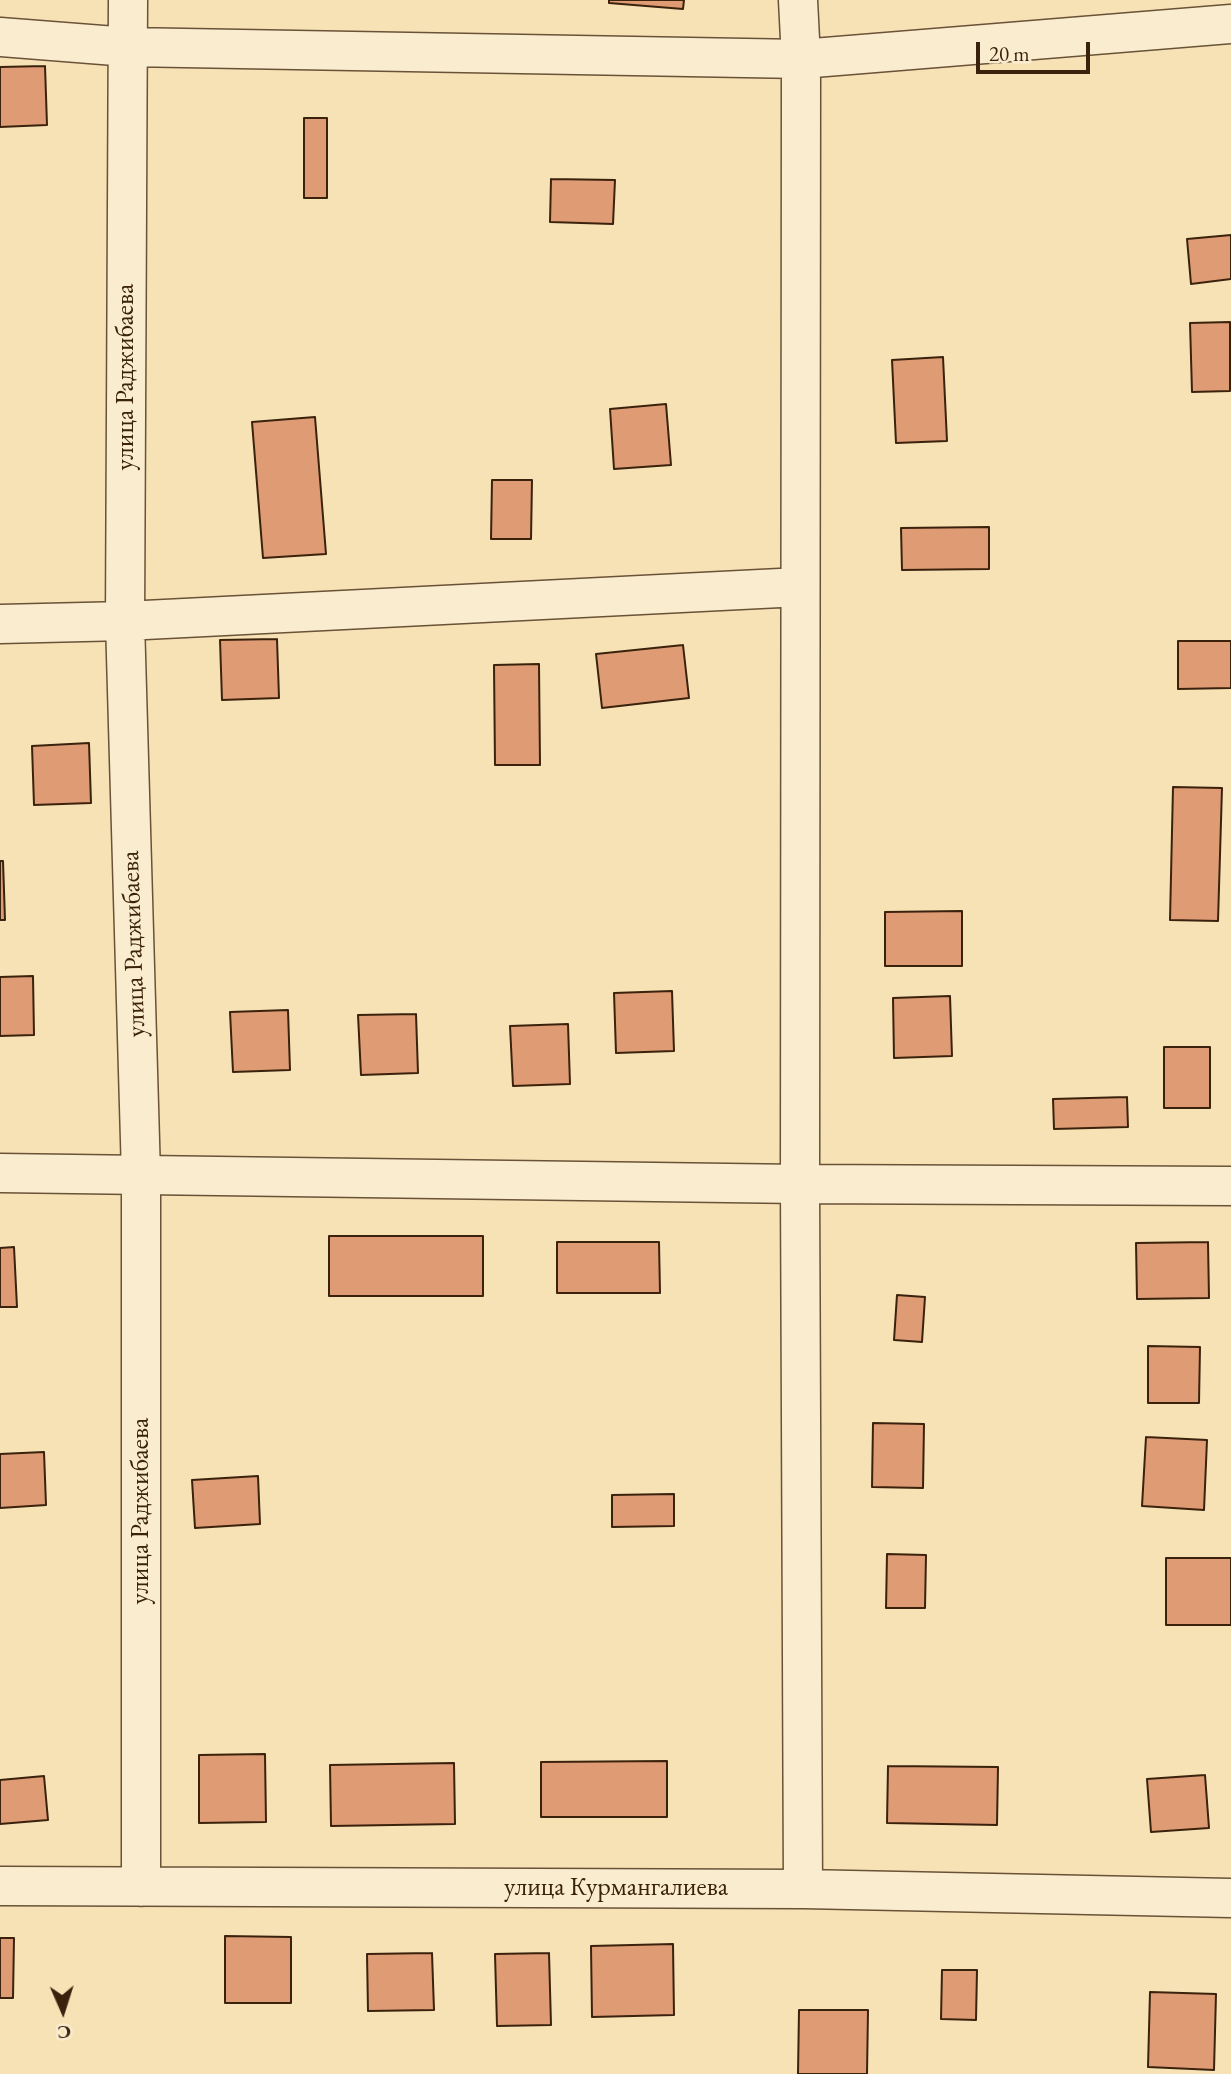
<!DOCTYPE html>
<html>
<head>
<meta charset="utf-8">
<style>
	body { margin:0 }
	#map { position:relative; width:1231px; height:2074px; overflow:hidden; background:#f7e2b5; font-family:"EB Garamond",serif }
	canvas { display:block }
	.north { position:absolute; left:28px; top:1976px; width:70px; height:70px; -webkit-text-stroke:5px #faeccf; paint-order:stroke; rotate:177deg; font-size:19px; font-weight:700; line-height:28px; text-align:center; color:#3a220d }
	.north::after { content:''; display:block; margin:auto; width:24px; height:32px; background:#3a220d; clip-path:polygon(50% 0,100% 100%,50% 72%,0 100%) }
	.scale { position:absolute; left:976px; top:42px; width:114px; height:32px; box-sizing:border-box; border:4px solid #3a220d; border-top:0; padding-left:9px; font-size:21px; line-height:24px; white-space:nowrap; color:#3a220d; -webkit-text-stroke:5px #faeccf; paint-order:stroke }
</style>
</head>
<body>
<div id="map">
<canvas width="1231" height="2074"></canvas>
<div class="north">С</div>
<div class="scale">20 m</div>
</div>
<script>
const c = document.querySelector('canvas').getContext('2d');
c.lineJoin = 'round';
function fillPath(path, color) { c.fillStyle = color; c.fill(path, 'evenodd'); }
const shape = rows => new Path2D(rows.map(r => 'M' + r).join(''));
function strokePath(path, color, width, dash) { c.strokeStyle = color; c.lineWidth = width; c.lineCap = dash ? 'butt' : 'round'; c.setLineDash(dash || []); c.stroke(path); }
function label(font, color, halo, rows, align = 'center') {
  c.font = font + ' "EB Garamond",serif'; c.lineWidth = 5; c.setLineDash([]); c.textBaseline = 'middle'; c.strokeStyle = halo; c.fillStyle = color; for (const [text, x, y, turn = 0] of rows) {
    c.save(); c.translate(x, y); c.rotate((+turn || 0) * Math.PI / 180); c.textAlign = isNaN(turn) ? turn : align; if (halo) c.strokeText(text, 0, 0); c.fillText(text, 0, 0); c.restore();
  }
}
const building = shape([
	[609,0,684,0,683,9,609,3,609,0],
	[45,66,47,125,0,127,0,67,45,66],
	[304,118,327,118,327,198,304,198,304,118],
	[551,179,615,180,613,224,550,222,551,179],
	[1231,235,1231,279,1191,284,1187,239,1231,235],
	[1230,322,1230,391,1192,392,1190,323,1230,322],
	[943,357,947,441,896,443,892,360,943,357],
	[666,404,671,465,614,469,610,409,666,404],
	[315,417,326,554,263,558,252,422,315,417],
	[492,480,532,480,531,539,491,539,492,480],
	[989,527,989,569,902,570,901,528,989,527],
	[277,639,279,698,222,700,220,640,277,639],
	[1178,641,1231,641,1231,688,1178,689,1178,641],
	[683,645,689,698,602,708,596,654,683,645],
	[539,664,540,765,495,765,494,665,539,664],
	[89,743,91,803,34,805,32,746,89,743],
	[1173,787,1222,788,1218,921,1170,920,1173,787],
	[0,861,3,861,5,920,0,920,0,861],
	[962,911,962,966,885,966,885,912,962,911],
	[33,976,34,1035,0,1036,0,977,33,976],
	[672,991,674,1051,616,1053,614,993,672,991],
	[950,996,952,1056,894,1058,893,998,950,996],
	[288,1010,290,1070,233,1072,230,1012,288,1010],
	[416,1014,418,1073,361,1075,358,1015,416,1014],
	[568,1024,570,1084,513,1086,510,1026,568,1024],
	[1164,1047,1210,1047,1210,1108,1164,1108,1164,1047],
	[1127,1097,1128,1127,1054,1129,1053,1099,1127,1097],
	[329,1236,483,1236,483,1296,329,1296,329,1236],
	[557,1242,659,1242,660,1293,557,1293,557,1242],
	[1208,1242,1209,1298,1137,1299,1136,1243,1208,1242],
	[14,1247,17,1307,0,1307,0,1248,14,1247],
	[897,1295,925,1297,922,1342,894,1340,897,1295],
	[1148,1346,1200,1347,1199,1403,1148,1403,1148,1346],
	[873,1423,924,1424,923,1488,872,1487,873,1423],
	[1146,1437,1207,1440,1204,1510,1142,1506,1146,1437],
	[44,1452,46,1505,0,1508,0,1454,44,1452],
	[258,1476,260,1524,195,1528,192,1480,258,1476],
	[674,1494,674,1526,612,1527,612,1495,674,1494],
	[887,1554,926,1555,925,1608,886,1608,887,1554],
	[1166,1558,1231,1558,1231,1625,1166,1625,1166,1558],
	[265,1754,266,1822,199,1823,199,1755,265,1754],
	[667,1761,667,1817,541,1817,541,1762,667,1761],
	[454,1763,455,1824,331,1826,330,1765,454,1763],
	[888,1766,998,1767,997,1825,887,1823,888,1766],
	[1205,1775,1209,1828,1151,1832,1147,1779,1205,1775],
	[44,1776,48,1820,0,1824,0,1780,44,1776],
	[225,1936,291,1937,291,2003,225,2003,225,1936],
	[0,1938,14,1938,13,1998,0,1998,0,1938],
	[673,1944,674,2015,592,2017,591,1946,673,1944],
	[432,1953,434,2010,368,2011,367,1954,432,1953],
	[549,1953,551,2025,497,2026,495,1954,549,1953],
	[942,1970,977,1970,976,2020,941,2019,942,1970],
	[1150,1992,1216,1994,1214,2070,1148,2067,1150,1992],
	[799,2010,868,2010,867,2074,798,2074,799,2010]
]);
fillPath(building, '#de9b74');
strokePath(building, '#3a220d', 2);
const minor = shape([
	[128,0,125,621,141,1175,141,1887],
	[798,0,801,59,800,1184,803,1889],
	[0,37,128,47,801,59,1231,24],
	[0,624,125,621,800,587],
	[0,1173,800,1184,1231,1186],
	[0,1886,803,1889,1231,1898]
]);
strokePath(minor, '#695237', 41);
strokePath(minor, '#faeccf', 38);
label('26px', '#3a220d', '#faeccf', [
	["улица Раджибаева",126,377,-90],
	["улица Раджибаева",134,944,-92],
	["улица Раджибаева",141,1511,-90],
	["улица Курмангалиева",616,1888]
]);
</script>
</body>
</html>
